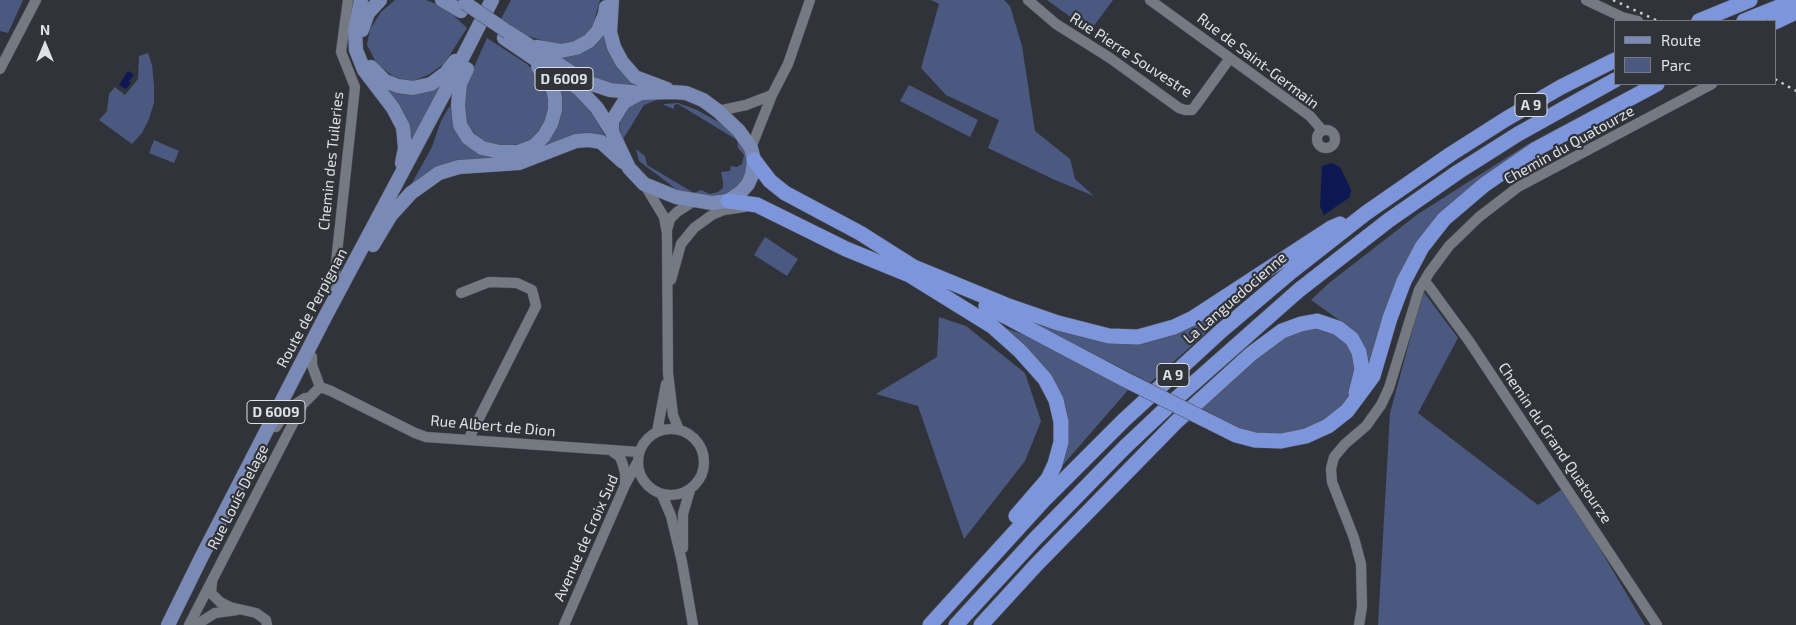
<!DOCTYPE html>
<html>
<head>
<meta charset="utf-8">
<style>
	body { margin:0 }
	#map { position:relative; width:1796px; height:625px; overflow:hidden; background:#31333a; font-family:"Exo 2",sans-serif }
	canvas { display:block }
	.legend { position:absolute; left:1614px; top:20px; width:162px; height:65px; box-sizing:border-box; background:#31333a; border:1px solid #77797f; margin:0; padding:6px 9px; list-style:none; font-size:15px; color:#dfe1e6 }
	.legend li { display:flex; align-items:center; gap:10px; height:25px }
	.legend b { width:25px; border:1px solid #77797f }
	.north { position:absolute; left:20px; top:20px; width:50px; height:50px; -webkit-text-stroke:4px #31333a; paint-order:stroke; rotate:0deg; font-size:14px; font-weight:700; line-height:20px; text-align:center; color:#dfe1e6 }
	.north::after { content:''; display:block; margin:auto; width:18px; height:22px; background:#dfe1e6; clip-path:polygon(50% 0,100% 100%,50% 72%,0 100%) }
</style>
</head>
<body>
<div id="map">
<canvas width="1796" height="625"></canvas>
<ul class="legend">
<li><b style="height:6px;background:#7a8ab6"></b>Route</li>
<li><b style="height:14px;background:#4b5981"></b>Parc</li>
</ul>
<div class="north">N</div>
</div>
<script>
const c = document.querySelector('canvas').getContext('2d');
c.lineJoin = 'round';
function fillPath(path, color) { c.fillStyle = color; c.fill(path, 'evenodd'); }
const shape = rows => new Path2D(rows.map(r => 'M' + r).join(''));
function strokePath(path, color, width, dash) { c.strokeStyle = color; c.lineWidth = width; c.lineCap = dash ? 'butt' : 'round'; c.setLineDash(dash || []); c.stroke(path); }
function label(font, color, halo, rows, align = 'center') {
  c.font = font + ' "Exo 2",sans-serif'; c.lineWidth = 4.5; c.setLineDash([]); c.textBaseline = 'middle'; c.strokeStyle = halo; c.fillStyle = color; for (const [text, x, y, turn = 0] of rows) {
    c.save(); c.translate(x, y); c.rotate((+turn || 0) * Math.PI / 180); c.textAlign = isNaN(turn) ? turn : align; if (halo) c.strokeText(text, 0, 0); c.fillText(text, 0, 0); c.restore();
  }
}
fillPath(shape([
	[0,0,23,0,8,33,0,31],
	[395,0,426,0,446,8,467,28,444,64,428,75,410,82,393,76,377,64,367,45,370,29,381,12],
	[511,0,600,0,593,25,587,33,578,41,557,45,524,35,501,19],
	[931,0,1004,0,1010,6,1022,46,1035,131,1070,159,1075,179,1094,196,1055,180,988,148,999,120,946,95,921,68,939,4],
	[1047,0,1113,0,1090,31],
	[604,30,636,83,634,86,608,86,557,56,584,52,596,42],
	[487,38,527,64,539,77,548,90,548,109,544,126,535,137,522,144,497,146,485,142,471,130,466,119,463,100,466,85],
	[148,53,152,65,154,85,154,103,149,119,142,133,132,144,99,120,107,111,109,94,115,87,125,95,138,79,139,56],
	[556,80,571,90,592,112,608,142,491,162,407,192,432,147,441,121,449,107,452,108,470,147,541,145],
	[444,84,413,144,384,86],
	[1641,84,1650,84,1535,147,1419,245,1367,380,1342,322,1311,300,1329,283,1418,214,1528,144],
	[909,85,978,120,970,137,900,101],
	[667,96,644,105,622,141,619,131,620,120,628,106,644,98],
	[678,103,697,110,731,129,745,148,749,168,745,180,730,194,717,198,680,192,639,161,636,149,645,156,647,165,694,193,701,190,710,194,718,192,723,188,723,182,721,172,730,171,731,166,737,167,742,164,744,155,738,148,737,140,678,104,674,105,674,109,664,105,664,104],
	[154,140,179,151,174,163,149,153],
	[765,237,798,259,787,276,754,255],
	[1248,290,1249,294,1150,383,1037,325,1038,323,1125,341],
	[1423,291,1458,338,1418,413,1538,505,1564,488,1645,625,1378,625,1390,413],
	[939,317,966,326,1025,373,1041,421,1025,461,964,539,918,406,876,394,937,357],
	[998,325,1027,336,1129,389,1055,474,1059,399],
	[1317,326,1348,342,1358,369,1354,387,1340,408,1325,420,1304,430,1281,434,1256,433,1238,428,1201,408,1254,357,1285,335]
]), '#4b5981');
fillPath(shape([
	[128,71,134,75,129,81,131,83,126,89,119,85],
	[1332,163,1340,167,1351,190,1350,197,1324,215,1320,206,1322,166]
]), '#0d1752');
const minor = shape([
	[1028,0,1056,24,1110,58,1179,108,1185,110,1192,110,1196,105,1230,58],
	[1150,0,1310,116,1322,130],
	[1586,0,1622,17,1638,21],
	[0,69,36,0],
	[718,111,746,105,772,95],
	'1317 139a9 9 0 1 1 18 0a9 9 0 1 1-18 0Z',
	[751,148,772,95,788,64,810,0],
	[644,184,664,217,667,233,668,373,673,415,679,430],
	[667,230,670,219,677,212,694,201],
	[671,280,681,244,694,228,712,215,724,210,744,207],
	[1425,281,1469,341,1657,625],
	[461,293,489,282,517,283,532,290,536,306,468,440],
	[336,296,333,290,355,87,341,52,348,0],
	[312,357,312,365,320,387,331,391,415,433,426,437,639,452],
	[276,427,288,409,305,398],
	'638 462a33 33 0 1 1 66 0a33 33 0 1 1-66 0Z',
	[657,432,666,384],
	[613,452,620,457,623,465,625,473,625,484],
	[662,495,671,516,682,562,693,625],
	[683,548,683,514,690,490],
	[212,582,211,593,220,602,230,607,256,613,266,620,267,625],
	[189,625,303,404,320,387],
	[196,625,215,613,237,610],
	[564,625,625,485,637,463],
	[1359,625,1362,607,1361,564,1354,538,1332,482,1331,469,1334,457,1345,444,1366,426,1381,405,1389,388,1419,290,1429,273,1449,246,1479,217,1518,187,1712,84]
]);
const major = shape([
	[361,0,355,30,356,50,364,70,393,108,403,127,405,148,402,163],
	[442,0,461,11],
	[612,0,610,32,614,47,622,62,635,77,667,89],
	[362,30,368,13,380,0],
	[504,38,579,89,597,108,612,132,629,168,644,184,676,197,712,203,728,201,741,192,748,184,752,175,754,160,751,148,739,131,718,111,703,100,686,93,672,92,642,93,610,90,586,82,508,32],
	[537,47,561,51,576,48,589,41,598,31,605,14,606,7],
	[371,67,385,81,398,86,413,88,431,84,446,73,455,61],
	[467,69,460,84,458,105,460,125,468,138,482,148,500,152,518,152,534,146,544,136,551,124,555,110,555,98,552,86,538,67],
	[612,132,612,121,624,102,641,93],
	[373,245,391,215,411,193,439,173,459,167,519,163,576,141,589,140,601,142,623,162],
	[168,625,201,558,324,319,447,88,492,0]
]);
const highway = shape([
	[1699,21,1750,0],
	[1744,21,1796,0],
	[1775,22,1796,12],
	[754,160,770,181,785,193,860,233,920,271],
	[728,201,757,205,846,249,917,278],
	[911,266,1006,305,1058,323,1109,336,1138,337,1174,327,1193,318,1331,228,1340,224],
	[908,274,992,326,1020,351,1045,379,1056,400,1061,422,1061,442,1055,464,1048,479,1016,516],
	[986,306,1124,379],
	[1202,418,1236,435,1255,440,1281,441,1306,436,1328,426,1347,411,1373,376,1390,318,1404,281,1422,247,1444,219,1484,185,1536,149,1657,84],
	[930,625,1043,501,1124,420,1221,331,1292,271,1366,213,1451,154,1506,119,1561,87,1615,60],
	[956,625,1035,539,1125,447,1178,397,1299,290,1389,220,1458,172,1518,134,1615,80],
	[981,625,1036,565,1176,422,1251,354,1282,331,1301,324,1317,321,1338,328,1352,339,1359,352,1362,369,1356,393]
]);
strokePath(minor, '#505259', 11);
strokePath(major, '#505259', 15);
strokePath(highway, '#505259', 16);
strokePath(minor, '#757981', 10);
strokePath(major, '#7a8ab6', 14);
strokePath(highway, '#7d95da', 15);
strokePath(shape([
	[1613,0,1658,21],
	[1775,79,1796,91]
]), '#ccced3', 2.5, [2.5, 5]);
const majorBridge = shape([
	[465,3,508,32]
]);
const highwayBridge = shape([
	[1124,379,1202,418]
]);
strokePath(majorBridge, '#505259', 15, []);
strokePath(highwayBridge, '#505259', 16, []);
strokePath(majorBridge, '#7a8ab6', 14);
strokePath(highwayBridge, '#7d95da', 15);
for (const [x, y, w] of [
	[564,79,58],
	[1531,105,32],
	[1173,375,32],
	[276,412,58]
]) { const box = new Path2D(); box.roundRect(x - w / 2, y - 11.5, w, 23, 4); c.fillStyle = '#31333a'; c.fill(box); strokePath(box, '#dfe1e6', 1); }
label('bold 14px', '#dfe1e6', null, [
	["D 6009",564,79],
	["A 9",1531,105],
	["A 9",1173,375],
	["D 6009",276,412]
]);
label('15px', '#dfe1e6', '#31333a', [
	["Rue Pierre Souvestre",1131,55,33],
	["Rue de Saint-Germain",1258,61,37],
	["Chemin du Quatourze",1569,145,-29],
	["Chemin des Tuileries",331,161,-84],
	["La Languedocienne",1235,298,-41],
	["Route de Perpignan",312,308,-62],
	["Rue Albert de Dion",493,426,5],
	["Chemin du Grand Quatourze",1555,443,56],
	["Rue Louis Delage",238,497,-63],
	["Avenue de Croix Sud",586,538,-66]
]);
</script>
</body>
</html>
